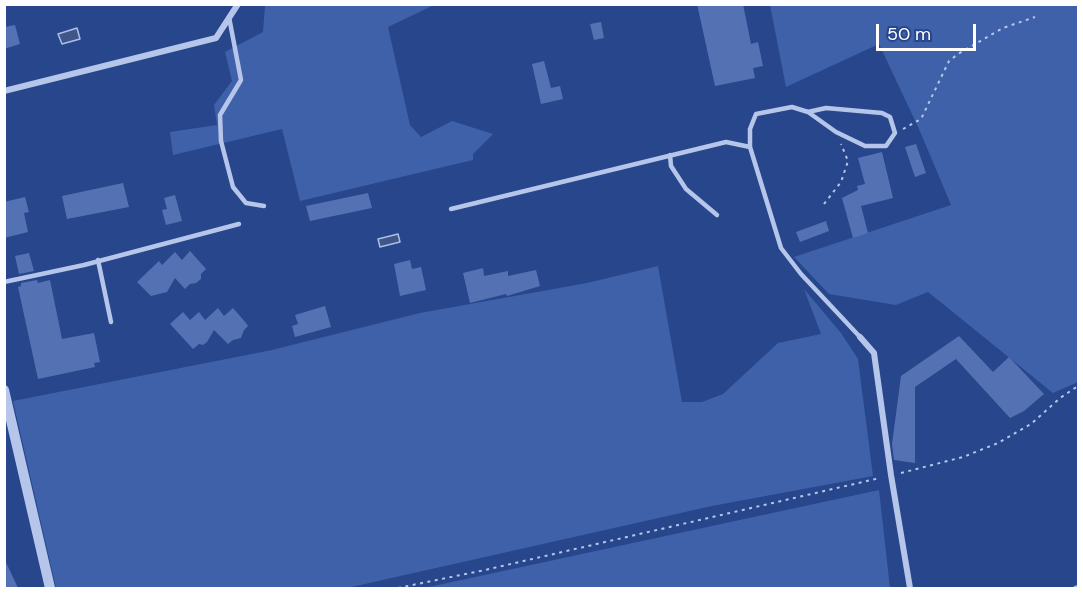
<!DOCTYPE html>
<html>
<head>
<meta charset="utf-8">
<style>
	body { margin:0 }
	#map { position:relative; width:1083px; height:593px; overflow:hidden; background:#27468b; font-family:"DM Sans",sans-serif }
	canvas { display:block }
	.frame { position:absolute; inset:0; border:6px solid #fff; pointer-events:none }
	.scale { position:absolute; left:876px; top:24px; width:100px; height:27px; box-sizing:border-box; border:3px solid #fff; border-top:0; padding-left:8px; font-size:18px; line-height:21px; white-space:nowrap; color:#fff; -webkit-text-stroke:4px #27468b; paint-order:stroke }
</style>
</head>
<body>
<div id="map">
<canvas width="1083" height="593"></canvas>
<div class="frame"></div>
<div class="scale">50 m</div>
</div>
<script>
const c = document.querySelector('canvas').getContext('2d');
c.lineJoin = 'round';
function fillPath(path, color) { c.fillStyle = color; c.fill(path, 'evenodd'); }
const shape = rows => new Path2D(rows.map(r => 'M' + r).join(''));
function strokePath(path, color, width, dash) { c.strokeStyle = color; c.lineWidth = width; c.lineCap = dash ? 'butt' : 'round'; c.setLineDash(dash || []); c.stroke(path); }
fillPath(shape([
	[359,4,436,4,388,27,410,125,421,137,452,121,493,134,473,154,473,160,300,201,282,129,173,155,170,132,217,125,214,105,232,81,225,52,263,32,265,5],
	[770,5,1078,5,1078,382,1053,393,928,292,896,305,829,294,794,257,951,205,919,129,879,44,786,87],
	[658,266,682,402,702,402,723,394,778,343,821,334,804,289,841,333,858,359,873,476,712,506,347,588,56,588,13,401,272,350,420,313,587,283],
	[879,490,890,588,424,588]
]), '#3f61a9');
const water = shape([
	[77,28,80,39,62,44,58,34,77,28],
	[398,234,400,242,380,247,378,239,398,234]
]);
fillPath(water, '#405688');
strokePath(water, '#aabfea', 1.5);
strokePath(shape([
	[1075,588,1078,587]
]), '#aabfea', 4);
fillPath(shape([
	[697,4,743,4,751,44,758,42,763,66,753,68,755,78,715,86],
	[601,22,604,38,594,40,590,24],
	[15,25,20,44,4,49,4,27],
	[544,61,551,88,560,86,563,99,541,104,532,64],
	[916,144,926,173,915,177,905,147],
	[882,152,893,198,861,206,868,233,853,238,842,198,858,190,857,186,865,184,858,158],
	[123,183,129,207,67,219,62,196],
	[368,193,372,208,310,221,306,206],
	[175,195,182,221,166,225,162,210,167,209,164,198],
	[25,197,29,212,24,213,28,232,4,238,4,202],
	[826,221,829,231,800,242,796,232],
	[190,251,206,269,201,274,201,279,196,283,190,284,185,289,175,278,167,292,151,296,137,282,159,261,162,265,175,252,182,260],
	[29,253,34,271,19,274,15,256],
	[410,260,412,269,421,267,426,290,400,296,394,264],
	[483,268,484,276,508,271,508,276,536,270,540,286,507,296,506,294,470,303,463,273],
	[37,280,38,283,50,280,62,339,94,333,100,362,94,363,95,367,38,379,18,287,21,286,21,283],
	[325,306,331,327,295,337,292,326,298,324,295,315],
	[218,308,224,316,233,308,246,323,248,326,244,330,241,338,233,340,228,344,214,330,207,342,203,345,199,344,193,349,170,324,183,312,190,320,199,312,205,320],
	[959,336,993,372,1009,357,1044,394,1024,411,1010,418,956,359,915,387,915,463,894,460,892,444,901,376],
	[4,558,18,588,4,588]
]), '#5472b3');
strokePath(shape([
	[903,129,921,119,949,61,958,54,1003,28,1035,17],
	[824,204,841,182,848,161,841,144],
	[901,473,963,457,998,443,1031,424,1060,398,1078,386],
	[398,588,485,570,880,478]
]), '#b6c6ea', 2, [3, 4.5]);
strokePath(shape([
	[229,17,241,80,220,115,221,141,233,187,246,203,264,206],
	[808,112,836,132,865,146,886,146,895,133,890,117,882,113,826,108,808,112,792,107,756,114,750,129,750,147,781,248,801,274,860,337],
	[670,155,671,166,686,189,717,215],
	[451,209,726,142,750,147],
	[98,260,111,322],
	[4,282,84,265,239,224]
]), '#b6c6ea', 4.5);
strokePath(shape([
	[4,91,216,38,238,4],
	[860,337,874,353,891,475,910,588]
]), '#b6c6ea', 6);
strokePath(shape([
	[4,390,50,588]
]), '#b6c6ea', 10);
</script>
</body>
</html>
